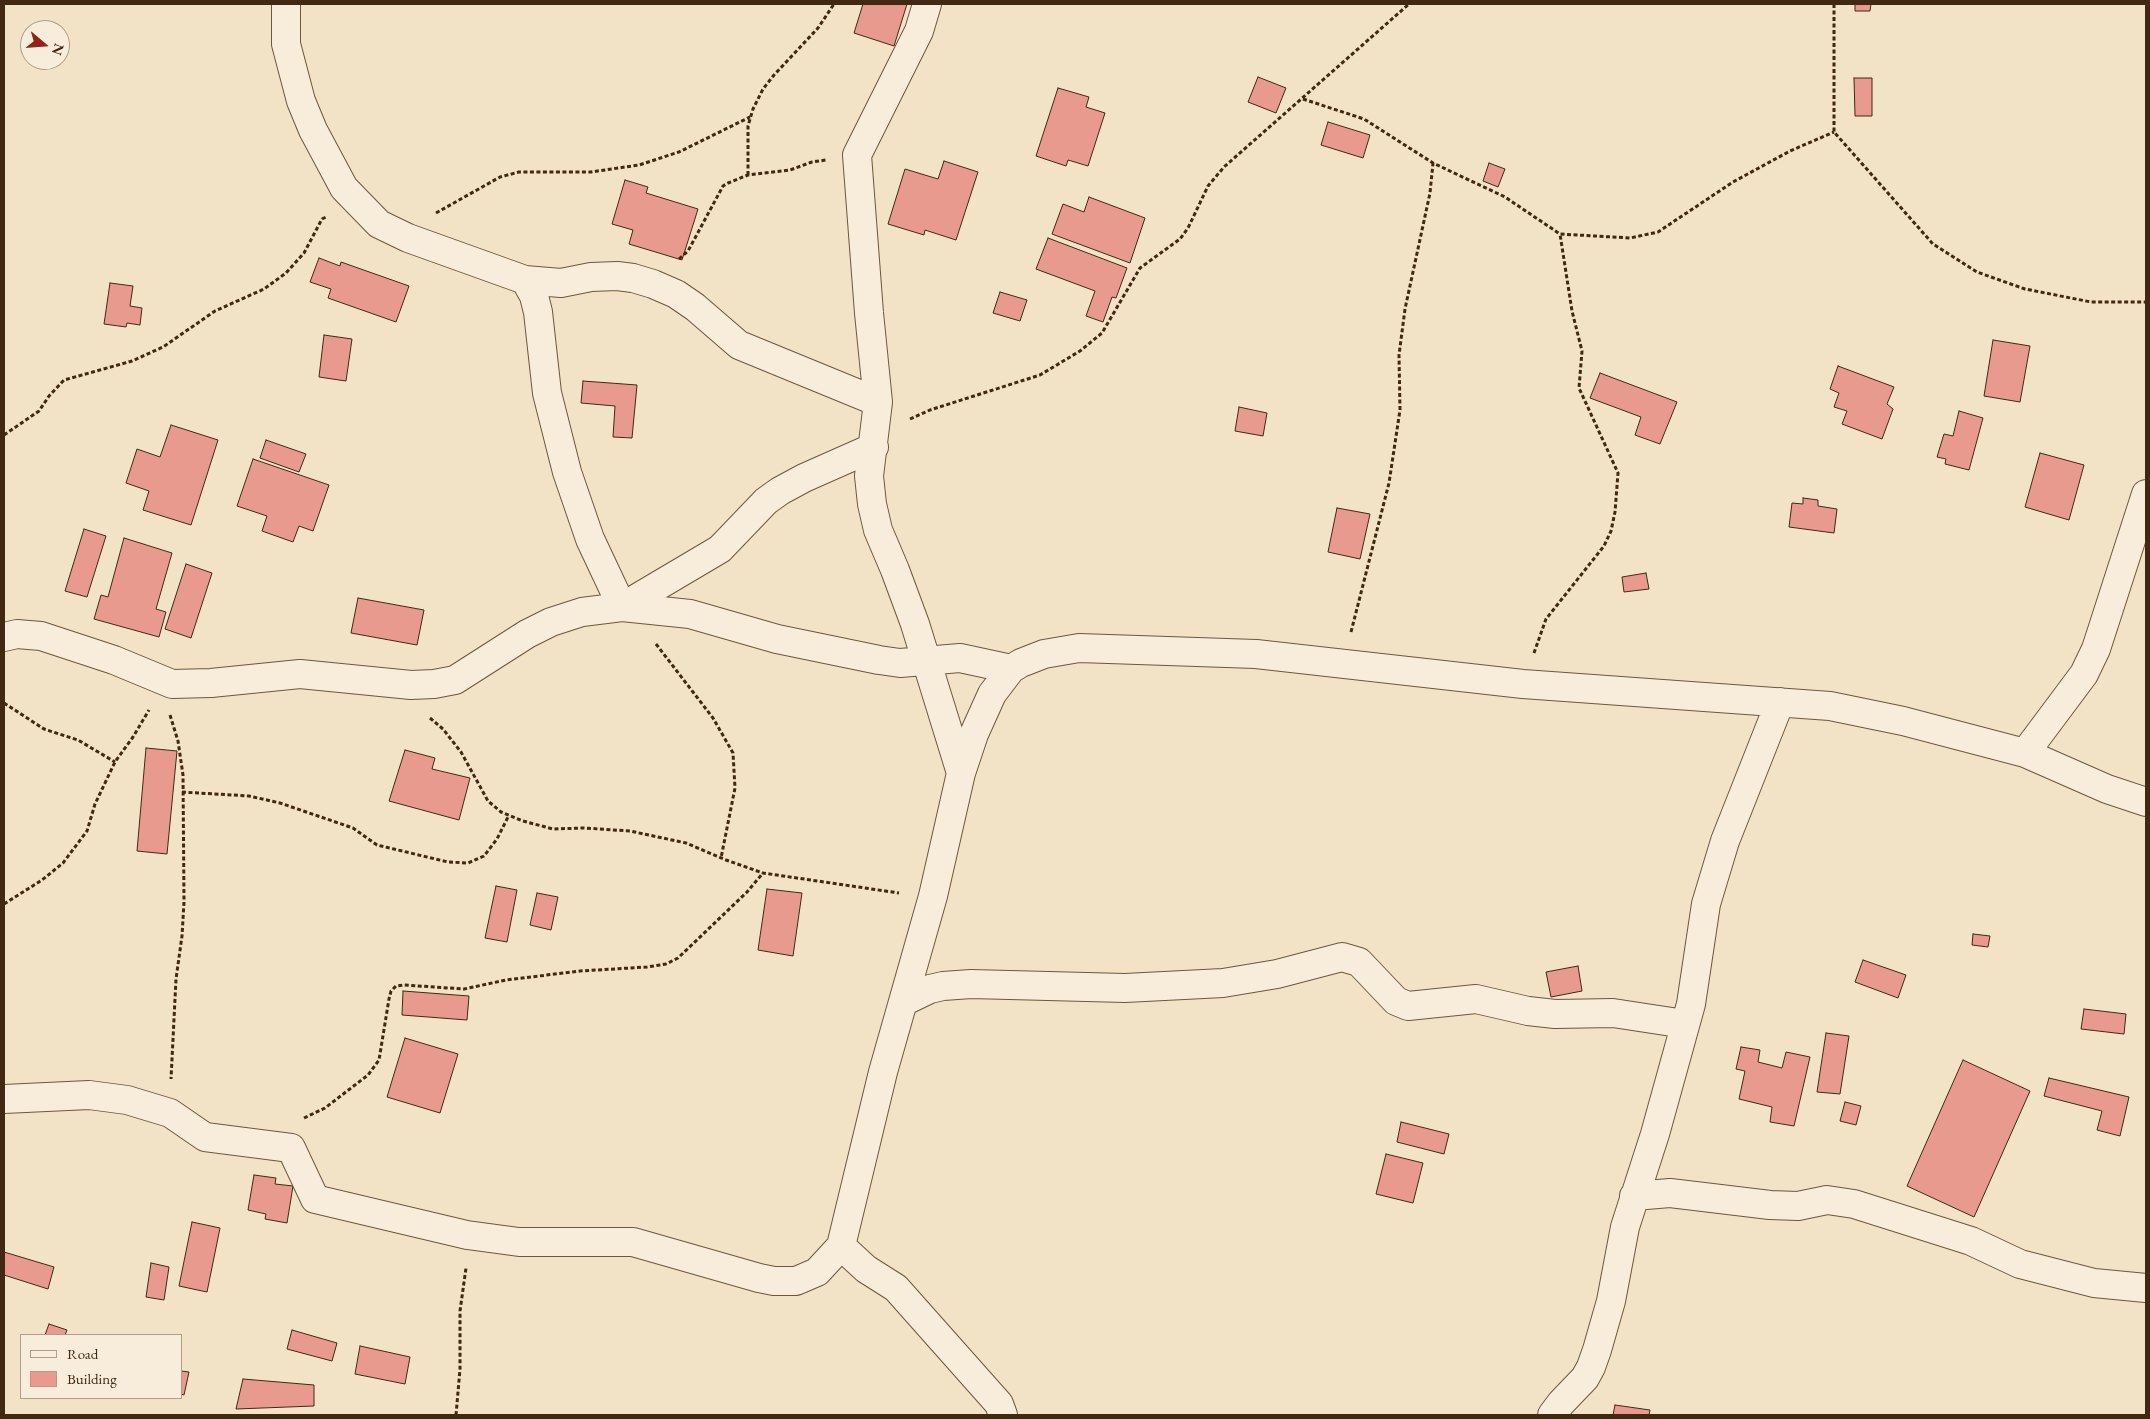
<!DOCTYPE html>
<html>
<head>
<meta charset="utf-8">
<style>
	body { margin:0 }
	#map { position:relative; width:2150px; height:1419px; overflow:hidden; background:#f2e3c6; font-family:"EB Garamond",serif }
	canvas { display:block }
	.frame { position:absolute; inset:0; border:5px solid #402812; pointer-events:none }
	.legend { position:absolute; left:20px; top:1334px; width:162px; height:65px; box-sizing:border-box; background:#f7edda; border:1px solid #ae9e8a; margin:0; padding:6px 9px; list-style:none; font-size:15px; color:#402812 }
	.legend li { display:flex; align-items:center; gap:10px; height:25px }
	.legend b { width:25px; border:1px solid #ae9e8a }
	.north { position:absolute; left:20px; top:20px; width:50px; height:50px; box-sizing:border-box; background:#f7edda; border:1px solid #ae9e8a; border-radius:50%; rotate:108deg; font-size:14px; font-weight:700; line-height:20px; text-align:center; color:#402812 }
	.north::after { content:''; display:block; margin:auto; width:18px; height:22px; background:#8f2418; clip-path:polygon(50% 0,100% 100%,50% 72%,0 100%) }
</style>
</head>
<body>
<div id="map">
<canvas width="2150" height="1419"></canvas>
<div class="frame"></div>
<ul class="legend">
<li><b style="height:6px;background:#f7edda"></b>Road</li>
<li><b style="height:14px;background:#e99a8e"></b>Building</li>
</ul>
<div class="north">N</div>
</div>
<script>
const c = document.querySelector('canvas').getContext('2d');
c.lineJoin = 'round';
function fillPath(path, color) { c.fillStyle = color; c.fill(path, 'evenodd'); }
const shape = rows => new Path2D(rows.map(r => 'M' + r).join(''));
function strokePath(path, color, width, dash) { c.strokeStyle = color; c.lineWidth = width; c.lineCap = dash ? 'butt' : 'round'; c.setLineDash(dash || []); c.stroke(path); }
const building = shape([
	[863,4,907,4,894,46,854,33,863,4],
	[1855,4,1871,4,1870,11,1855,11,1855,4],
	[1258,77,1286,88,1276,113,1248,102,1258,77],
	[1854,78,1872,78,1872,116,1855,116,1854,78],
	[1058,88,1089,97,1086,107,1105,113,1088,166,1068,160,1066,166,1036,156,1058,88],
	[1328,122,1370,135,1363,158,1321,145,1328,122],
	[944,161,978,172,956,240,925,230,924,235,888,224,905,169,938,179,944,161],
	[1489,163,1505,169,1498,187,1483,181,1489,163],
	[625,180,648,187,646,193,698,209,682,260,629,244,633,230,612,224,625,180],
	[1089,197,1145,218,1130,263,1052,234,1063,204,1084,212,1089,197],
	[1048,238,1127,268,1116,298,1112,297,1103,322,1086,316,1095,291,1036,269,1048,238],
	[319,258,340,266,341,262,409,286,396,322,328,298,331,289,310,282,319,258],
	[110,283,133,286,130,306,142,308,140,325,127,323,126,327,104,324,110,283],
	[1000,292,1027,300,1020,321,993,313,1000,292],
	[324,335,352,339,346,381,319,377,324,335],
	[1993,340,2030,346,2020,402,1984,396,1993,340],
	[1838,366,1894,387,1887,404,1893,409,1882,439,1842,424,1847,411,1834,407,1839,393,1830,389,1838,366],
	[1600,373,1677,402,1660,444,1635,435,1641,417,1590,398,1600,373],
	[583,381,637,385,632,438,613,437,615,406,581,403,583,381],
	[1239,407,1267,413,1263,436,1235,431,1239,407],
	[1959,411,1983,418,1969,470,1945,464,1946,459,1937,457,1944,434,1953,436,1959,411],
	[171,425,218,440,191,525,143,510,149,491,126,483,137,449,160,457,171,425],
	[266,440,306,454,299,472,260,458,266,440],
	[2040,453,2084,465,2069,520,2025,507,2040,453],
	[253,459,329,485,313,531,299,526,293,542,262,531,267,516,237,506,253,459],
	[1803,498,1818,500,1818,506,1837,509,1834,533,1789,527,1792,503,1803,504,1803,498],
	[1337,508,1370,514,1360,559,1328,552,1337,508],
	[84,529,106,536,87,597,65,591,84,529],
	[124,538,172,553,156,609,166,612,159,637,94,619,101,595,108,597,124,538],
	[186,564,212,573,191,638,165,629,186,564],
	[1646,573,1649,589,1624,592,1622,577,1646,573],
	[358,598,424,610,417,645,351,633,358,598],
	[146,748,177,751,167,854,137,851,146,748],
	[405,750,435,758,432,769,470,778,459,820,389,801,405,750],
	[496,886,517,890,507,942,485,938,496,886],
	[767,889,802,893,793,956,758,950,767,889],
	[537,893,558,897,551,930,530,925,537,893],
	[1973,934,1990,936,1988,947,1972,945,1973,934],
	[1863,960,1906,975,1898,998,1855,982,1863,960],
	[1578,966,1582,991,1551,997,1546,972,1578,966],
	[403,991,469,996,467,1020,402,1015,403,991],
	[2084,1009,2126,1014,2124,1034,2081,1029,2084,1009],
	[1826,1033,1849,1036,1840,1094,1817,1092,1826,1033],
	[405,1038,458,1054,440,1113,387,1097,405,1038],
	[1741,1047,1760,1050,1758,1062,1782,1068,1786,1052,1810,1057,1794,1126,1770,1122,1772,1107,1739,1099,1745,1071,1736,1069,1741,1047],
	[1963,1060,2030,1091,1974,1217,1907,1186,1963,1060],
	[2049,1078,2129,1097,2120,1136,2097,1130,2102,1111,2044,1096,2049,1078],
	[1845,1102,1861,1106,1856,1125,1840,1121,1845,1102],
	[1401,1122,1449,1134,1444,1154,1397,1142,1401,1122],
	[1386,1154,1423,1163,1413,1203,1376,1194,1386,1154],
	[254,1175,276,1178,275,1184,293,1186,287,1223,265,1219,266,1214,248,1210,254,1175],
	[192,1222,220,1228,207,1292,179,1286,192,1222],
	[4,1252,54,1267,48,1289,4,1275,4,1252],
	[151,1263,169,1267,164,1300,146,1297,151,1263],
	[49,1324,67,1330,65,1335,45,1335,49,1324],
	[292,1330,337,1343,332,1361,287,1349,292,1330],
	[360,1346,410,1357,405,1384,355,1374,360,1346],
	[181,1371,189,1372,184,1395,181,1394,181,1371],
	[243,1379,314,1385,314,1406,236,1409,243,1379],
	[1615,1405,1650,1410,1649,1415,1613,1415,1615,1405]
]);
fillPath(building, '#e99a8e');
strokePath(building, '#402812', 1);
const minor = shape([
	[286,4,286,44,301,101,313,130,344,188,379,224,408,238,525,280,561,283,591,277,617,276,633,278,653,284,676,294,695,307,739,345,878,402],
	[927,4,919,31,857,155,869,313,878,402,869,476,872,504,878,530,895,570,915,624,961,773],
	[525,280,534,296,538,312,547,393,567,472,590,539,622,607,720,549,766,501,780,491,804,478,874,447],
	[4,637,17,634,41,636,114,660,172,684,211,683,300,674,411,685,434,684,455,680,527,634,551,622,582,612,622,607,690,614,777,639,879,660,900,663,960,658,1011,669],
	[2025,753,2084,674,2096,649,2146,494],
	[903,1002,930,989,943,986,971,984,1125,988,1223,983,1277,974,1342,957,1359,962,1396,1001,1408,1006,1476,999,1528,1011,1555,1014,1613,1013,1685,1024],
	[4,1099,89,1095,127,1100,170,1113,205,1137,291,1148,315,1199,467,1235,519,1242,633,1242,759,1278,774,1281,796,1281,817,1272,841,1246,883,1072,933,896,961,773,974,734,992,694,1011,669,1021,663,1044,654,1079,648,1256,654,1523,684,1830,706,1903,721,2025,753,2107,789,2146,802],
	[1634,1196,1670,1193,1770,1205,1798,1206,1827,1200,1854,1204,1971,1241,2020,1264,2094,1283,2146,1288],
	[841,1246,866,1269,896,1288,999,1404,1003,1415],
	[1552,1415,1561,1403,1585,1378,1591,1367,1597,1350,1611,1301,1625,1227,1655,1134,1691,1004,1706,904,1725,841,1780,702]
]);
strokePath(minor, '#6c573f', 30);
strokePath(shape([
	[1834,4,1834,132,1933,244,1977,272,2025,289,2091,302,2146,302],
	[1303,99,1364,119,1433,163,1505,197,1560,234,1630,238,1658,232,1733,182,1790,151,1834,132],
	[748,175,748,126,753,109,763,89,774,75,818,28,834,4],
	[436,213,500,177,519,172,591,172,639,165,679,152,750,117],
	[679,259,688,251,723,186,728,183,748,175,790,170,812,162,826,160],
	[910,419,930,410,1040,375,1080,351,1102,333,1140,268,1180,239,1188,228,1208,186,1224,167,1409,4],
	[4,435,39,411,49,396,64,380,132,361,163,347,215,311,264,289,286,273,304,253,322,219,326,217],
	[1351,632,1389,483,1400,410,1399,355,1405,309,1430,193,1433,163],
	[656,644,713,718,733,753,735,788,721,858],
	[1534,653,1546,619,1604,546,1611,531,1615,512,1618,473,1579,388,1582,351,1572,311,1560,234],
	[4,703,44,729,78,740,115,762],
	[170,715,178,741,183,775,184,902,182,936,176,979,171,1079],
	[430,718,443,729,461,752,488,801,501,812,523,821,553,829,584,828,630,831,686,843,726,860,763,873,899,893],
	[182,792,249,796,280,803,353,828,377,845,448,862,468,863,484,856,497,839,509,815],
	[4,904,42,880,63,863,87,831,95,804,115,762,133,737,149,710],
	[304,1118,325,1108,368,1075,379,1060,389,999,391,991,396,986,404,985,464,989,506,980,580,971,647,967,666,964,678,958,747,892,763,873],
	[456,1415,460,1369,460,1311,466,1268]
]), '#402812', 3, [4, 2.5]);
strokePath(minor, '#f7edda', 28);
</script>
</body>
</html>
